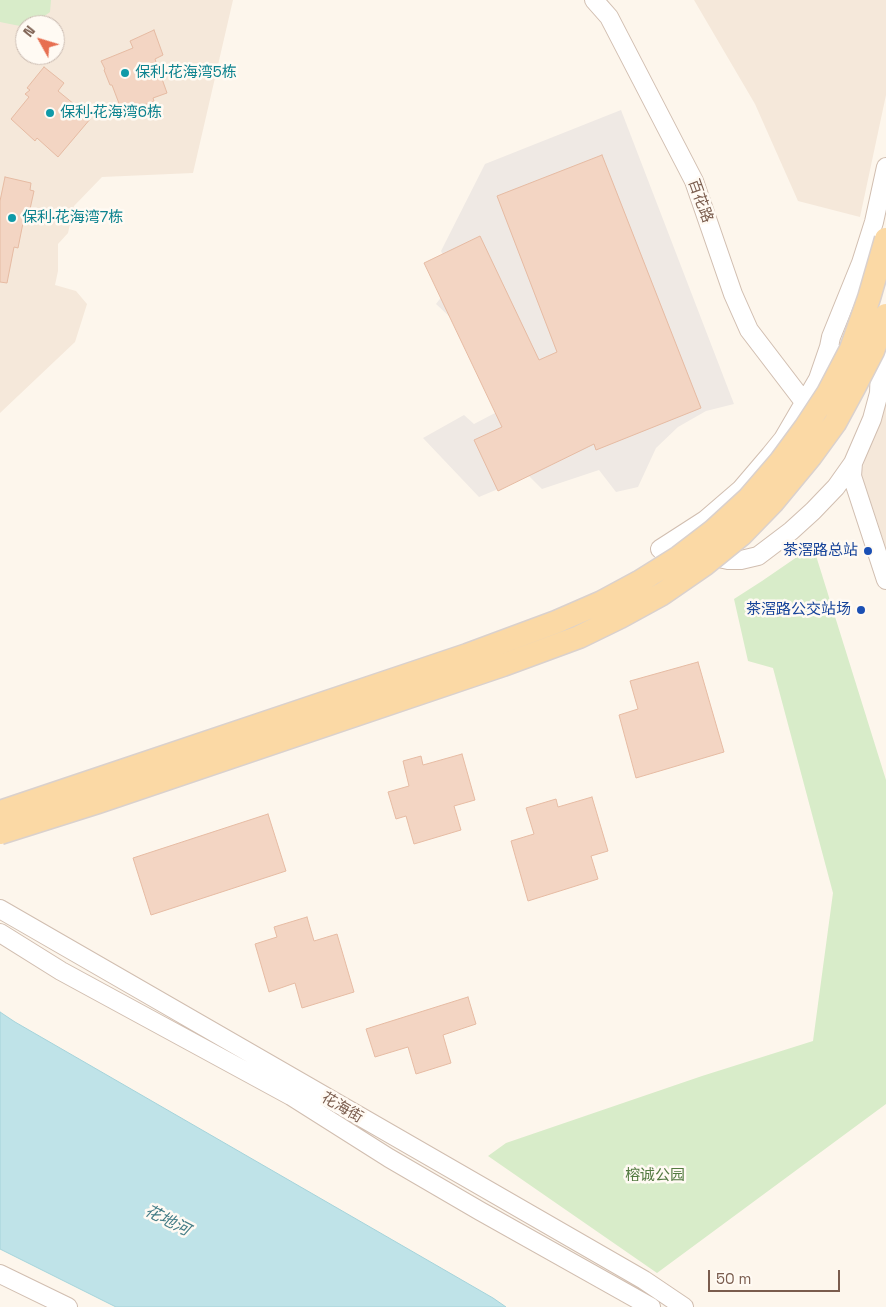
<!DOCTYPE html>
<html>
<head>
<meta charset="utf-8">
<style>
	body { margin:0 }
	#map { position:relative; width:886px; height:1307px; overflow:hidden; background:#fdf6ec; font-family:"Space Grotesk",sans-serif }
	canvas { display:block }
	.north { position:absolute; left:15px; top:15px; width:50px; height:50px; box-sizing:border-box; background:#fffaf3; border:1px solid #cabbb1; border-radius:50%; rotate:309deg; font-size:14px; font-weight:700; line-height:20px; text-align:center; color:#7a5c4d }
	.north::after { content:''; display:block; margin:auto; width:18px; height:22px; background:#e76f51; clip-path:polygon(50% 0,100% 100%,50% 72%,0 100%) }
	.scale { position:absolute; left:708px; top:1270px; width:132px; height:22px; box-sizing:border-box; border:2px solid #7a5c4d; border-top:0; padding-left:6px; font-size:15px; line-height:18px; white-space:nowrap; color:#7a5c4d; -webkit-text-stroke:4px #fffaf3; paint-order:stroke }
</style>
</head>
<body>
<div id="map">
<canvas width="886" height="1307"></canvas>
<div class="north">N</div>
<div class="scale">50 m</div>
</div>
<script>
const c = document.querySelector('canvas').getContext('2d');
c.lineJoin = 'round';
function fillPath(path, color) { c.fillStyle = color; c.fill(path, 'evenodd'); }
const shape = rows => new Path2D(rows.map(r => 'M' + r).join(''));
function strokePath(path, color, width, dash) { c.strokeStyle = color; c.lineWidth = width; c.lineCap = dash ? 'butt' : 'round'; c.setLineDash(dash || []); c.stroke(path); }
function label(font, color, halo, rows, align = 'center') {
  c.font = font + ' "Space Grotesk","Noto Sans SC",sans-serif'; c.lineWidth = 5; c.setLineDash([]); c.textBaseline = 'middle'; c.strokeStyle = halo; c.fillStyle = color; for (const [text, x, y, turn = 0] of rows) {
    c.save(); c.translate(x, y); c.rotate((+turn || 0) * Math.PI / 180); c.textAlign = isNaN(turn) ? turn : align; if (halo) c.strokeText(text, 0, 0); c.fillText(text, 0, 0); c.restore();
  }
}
fillPath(shape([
	[0,0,233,0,193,173,102,177,74,206,68,233,58,244,58,271,55,285,76,291,87,304,75,342,0,413],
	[25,25,55,25,55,55,25,55],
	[694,0,886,0,886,95,860,217,798,201,755,104],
	[886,390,886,548,861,473]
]), '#f5e8da');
fillPath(shape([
	[621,110,734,404,706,411,678,427,656,448,638,487,616,492,599,470,542,489,529,476,479,497,423,438,464,415,474,424,516,402,479,344,436,304,454,280,441,251,485,164]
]), '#efe9e4');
fillPath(shape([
	[0,0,51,0,50,12,32,25,25,25,25,27,0,22],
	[813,546,886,780,886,1104,657,1273,488,1156,506,1143,702,1076,813,1041,833,893,773,668,748,661,734,599,762,581]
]), '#d8ecc9');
const water = shape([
	[0,1012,15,1022,493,1298,506,1307,116,1307,0,1249,0,1012]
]);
fillPath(water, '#bfe3e8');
strokePath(water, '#a5d3da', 1);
const building = shape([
	[154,30,163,55,155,59,167,93,153,98,154,101,123,114,112,85,110,85,104,70,105,69,101,61,133,48,130,41,154,30],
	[44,67,64,83,58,91,91,118,58,157,37,138,35,141,11,119,29,97,25,94,30,90,27,88,44,67],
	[602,155,701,408,596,450,594,444,498,491,474,440,502,427,424,263,480,236,539,360,557,352,497,196,602,155],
	[5,177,31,183,30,190,34,191,30,209,26,208,18,248,14,247,7,283,0,282,0,201,5,177],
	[698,662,724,752,636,778,619,715,638,709,630,681,698,662],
	[462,754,475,800,454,806,461,830,414,844,406,816,396,819,388,792,409,786,403,761,421,756,423,765,462,754],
	[592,797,608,851,591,856,598,879,528,901,511,841,534,834,526,808,556,799,558,807,592,797],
	[268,814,286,871,151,915,133,858,268,814],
	[307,917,314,941,337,934,354,992,302,1008,295,983,269,992,255,944,277,937,274,927,307,917],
	[468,997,476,1024,443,1035,451,1063,416,1074,408,1047,375,1057,366,1029,468,997]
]);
fillPath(building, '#f3d5c3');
strokePath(building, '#e6bba3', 1);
const minor = shape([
	[594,0,609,17,694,181,733,294,749,330,804,402],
	[835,355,829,347,831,337,861,263,874,222,886,167],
	[880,365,879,393,872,419,853,463,852,476,886,580],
	[857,369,873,368,880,365,886,358],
	[660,549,705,520,741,489,770,455,783,439,818,379,829,347],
	[705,555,728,560,741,560,758,556,791,531,813,511,836,487,853,463],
	[0,909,644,1280,684,1307],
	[0,933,61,971,291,1096,389,1158,480,1211,651,1307],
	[0,1274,68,1307]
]);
strokePath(minor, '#d1beb0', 20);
strokePath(minor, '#fff', 18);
const majorBridge = shape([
	[0,812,467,655,556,622,602,602,639,582,679,557,713,531,749,498,780,462,805,428,828,393,851,349,869,298,886,239],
	[0,833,98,802,503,665,579,637,620,617,662,594,704,565,741,535,773,502,811,456,835,423,855,386,873,351,886,315]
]);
strokePath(majorBridge, '#dad1cd', 25, []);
strokePath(majorBridge, '#fbd9a5', 22);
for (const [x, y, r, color] of [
	[125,73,5,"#0f9aa8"],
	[50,113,5,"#0f9aa8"],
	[12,218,5,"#0f9aa8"],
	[868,551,5,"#1a4fb4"],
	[861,610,5,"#1a4fb4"]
]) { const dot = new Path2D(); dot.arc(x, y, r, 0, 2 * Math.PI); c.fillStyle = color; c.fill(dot); strokePath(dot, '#fffaf3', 2); }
label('15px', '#0d838f', '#fffaf3', [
	["保利·花海湾5栋",135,73],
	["保利·花海湾6栋",60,113],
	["保利·花海湾7栋",22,218]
], 'left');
label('15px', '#7a5c4d', '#fffaf3', [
	["百花路",700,201,70],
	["花海街",342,1108,30]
]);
label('15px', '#164399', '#fffaf3', [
	["茶滘路总站",858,551],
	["茶滘路公交站场",851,610]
], 'right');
label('15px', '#537a41', '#fffaf3', [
	["榕诚公园",655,1176]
]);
label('italic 16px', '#437c86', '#fffaf3', [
	["花地河",167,1221,27]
]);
</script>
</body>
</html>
